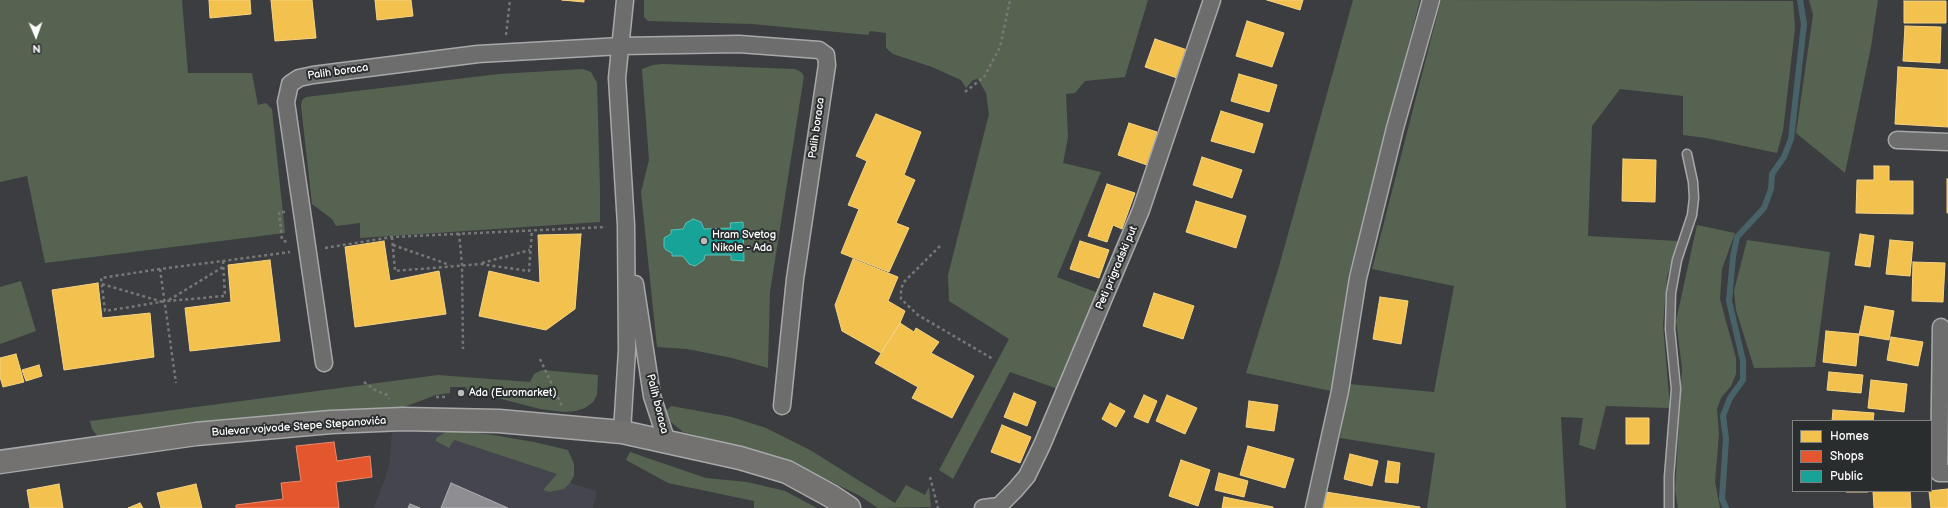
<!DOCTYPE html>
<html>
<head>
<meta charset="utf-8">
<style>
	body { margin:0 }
	#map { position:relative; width:1948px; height:508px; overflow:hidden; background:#3c3d40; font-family:"Balsamiq Sans",sans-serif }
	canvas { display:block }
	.legend { position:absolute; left:1792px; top:420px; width:140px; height:72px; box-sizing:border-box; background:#2a2d2e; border:1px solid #7f8182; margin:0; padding:5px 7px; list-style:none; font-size:12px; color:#fff }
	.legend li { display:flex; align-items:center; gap:8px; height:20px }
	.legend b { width:20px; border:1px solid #7f8182 }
	.north { position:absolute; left:16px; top:16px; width:40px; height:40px; -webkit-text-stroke:3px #2a2d2e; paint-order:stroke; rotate:178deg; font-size:11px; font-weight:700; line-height:16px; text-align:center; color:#fff }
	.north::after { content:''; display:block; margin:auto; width:14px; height:18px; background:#fff; clip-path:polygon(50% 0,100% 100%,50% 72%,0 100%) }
</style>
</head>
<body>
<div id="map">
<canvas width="1948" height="508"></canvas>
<ul class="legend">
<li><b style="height:11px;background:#f2c14e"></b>Homes</li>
<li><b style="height:11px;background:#e4572e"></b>Shops</li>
<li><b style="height:11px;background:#17a398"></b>Public</li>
</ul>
<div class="north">N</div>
</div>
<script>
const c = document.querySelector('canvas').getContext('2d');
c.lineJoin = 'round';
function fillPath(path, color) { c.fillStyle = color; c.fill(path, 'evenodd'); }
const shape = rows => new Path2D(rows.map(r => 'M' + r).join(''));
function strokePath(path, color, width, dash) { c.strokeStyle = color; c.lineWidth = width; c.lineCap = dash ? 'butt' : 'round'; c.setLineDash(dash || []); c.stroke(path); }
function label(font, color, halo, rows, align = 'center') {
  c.font = font + ' "Balsamiq Sans",sans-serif'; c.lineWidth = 4; c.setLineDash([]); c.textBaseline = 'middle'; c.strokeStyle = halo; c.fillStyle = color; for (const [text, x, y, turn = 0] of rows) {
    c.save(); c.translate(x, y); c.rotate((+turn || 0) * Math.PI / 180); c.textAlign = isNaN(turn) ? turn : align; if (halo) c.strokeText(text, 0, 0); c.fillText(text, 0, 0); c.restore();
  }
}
fillPath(shape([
	[392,431,446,432,436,438,454,440,557,474,543,490,564,489,570,483,597,491,593,508,374,508,389,467]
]), '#44454e');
fillPath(shape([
	[0,0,182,0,188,73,252,73,258,105,266,103,272,109,285,233,45,263,27,176,0,182],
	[644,0,1148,0,1125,77,1085,81,1075,93,1066,94,1068,137,1063,163,1101,172,1057,277,1103,295,1058,389,1010,372,953,479,939,470,1009,339,949,301,948,275,989,114,986,93,978,79,973,80,966,88,961,80,932,67,893,54,886,48,886,33,870,31,868,35,752,24,648,21,644,17],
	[1353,0,1420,0,1349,274,1331,391,1246,373,1278,270],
	[1441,0,1793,1,1795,28,1783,131,1777,153,1706,138,1683,135,1683,96,1620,89,1592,126,1588,236,1678,241,1667,277,1663,325,1670,408,1606,406,1595,450,1579,445,1583,418,1561,417,1566,508,1427,508,1435,453,1340,438,1349,384,1434,392,1454,286,1372,269],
	[1809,0,1878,0,1871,47,1845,173,1796,133,1813,15],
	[663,64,795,69,801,72,804,76,770,292,768,368,732,358,687,349,657,347,641,192,649,160,642,69,653,65],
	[583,69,591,72,597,83,600,190,600,222,360,238,360,223,336,226,332,219,312,204,301,106,302,100,306,97,499,74],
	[1697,225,1735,233,1722,269,1720,299,1736,358,1736,374,1731,386,1721,398,1717,409,1719,434,1715,482,1720,508,1678,508,1675,490,1682,368,1676,321],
	[1747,240,1830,252,1815,367,1754,368,1736,310,1734,291],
	[21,281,36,331,0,344,0,287],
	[542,370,598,375,597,395,593,402,585,408,576,411,564,412,540,409,490,396,469,394,466,387,450,387,450,393,436,395,404,407,323,412,98,437,92,429,90,421,438,375,530,382,534,374],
	[671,406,732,417,766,428,810,450,895,503,906,485,925,495,929,487,931,507,878,508,860,496,786,459,683,432,671,422,666,411],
	[449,430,493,435,534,442,568,450,574,464,574,476,570,483,564,489,549,492,543,490,557,474,454,440,449,448,436,441,436,438],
	[630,452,706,478,747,482,785,491,817,508,754,508,754,501,668,483,626,460]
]), '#566350');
const homes = shape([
	[209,0,250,0,251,14,210,18,209,0],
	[271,0,312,0,316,38,275,41,271,0],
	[375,0,411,0,413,16,377,20,375,0],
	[562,0,584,0,584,2,562,0],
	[1267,0,1303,0,1300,10,1267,0],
	[1904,1,1946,1,1946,23,1904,23,1904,1],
	[1247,21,1284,33,1272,67,1236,56,1247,21],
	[1905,26,1941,27,1940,63,1903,61,1905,26],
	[1155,39,1190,51,1180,79,1145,67,1155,39],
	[1898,67,1948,70,1948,127,1895,124,1898,67],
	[1239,74,1277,85,1269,112,1231,101,1239,74],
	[1221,111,1263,124,1254,153,1211,141,1221,111],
	[876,114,921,132,904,175,915,180,896,223,909,228,889,272,841,253,859,209,848,205,867,161,856,156,876,114],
	[1129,123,1157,132,1147,165,1118,155,1129,123],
	[1202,157,1242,170,1232,198,1193,185,1202,157],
	[1623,159,1656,160,1655,202,1622,201,1623,159],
	[1874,166,1889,166,1889,181,1913,181,1913,214,1856,213,1857,180,1874,180,1874,166],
	[1947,179,1948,179,1948,213,1947,213,1947,179],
	[1107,184,1135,193,1122,229,1113,225,1107,242,1088,236,1107,184],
	[1196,201,1246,216,1236,248,1186,232,1196,201],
	[581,234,575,309,546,330,479,316,489,271,540,283,538,235,581,234],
	[1860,234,1874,236,1870,267,1855,265,1860,234],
	[1890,240,1913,242,1910,276,1886,274,1890,240],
	[384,241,390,281,439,271,446,314,355,327,345,247,384,241],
	[1080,241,1109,250,1099,278,1070,269,1080,241],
	[853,259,898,277,888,301,905,311,900,323,881,353,842,331,835,305,853,259],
	[270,260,280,341,190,351,185,308,231,302,228,265,270,260],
	[1913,262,1945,263,1943,302,1912,301,1913,262],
	[98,283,102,318,150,313,154,357,64,370,52,290,98,283],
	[1154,293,1194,306,1183,339,1143,326,1154,293],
	[1380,297,1408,301,1401,344,1373,339,1380,297],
	[1865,306,1894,311,1889,340,1859,335,1865,306],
	[900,323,914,332,916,328,939,342,931,353,974,376,952,418,912,398,918,387,875,363,900,323],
	[1826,331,1859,334,1856,366,1823,362,1826,331],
	[1891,337,1923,342,1918,366,1887,360,1891,337],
	[16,354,24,382,3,387,0,377,0,358,16,354],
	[39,365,42,376,26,381,22,370,39,365],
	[1829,372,1863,375,1861,393,1827,390,1829,372],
	[1871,380,1907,384,1904,412,1868,408,1871,380],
	[1014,393,1036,402,1027,426,1004,417,1014,393],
	[1144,395,1157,401,1148,423,1134,417,1144,395],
	[1167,395,1197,408,1185,434,1156,421,1167,395],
	[1249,401,1278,405,1274,431,1246,427,1249,401],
	[1110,403,1125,411,1116,427,1102,419,1110,403],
	[1833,410,1874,413,1873,421,1832,421,1833,410],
	[1626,418,1649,418,1649,444,1626,444,1626,418],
	[1002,425,1031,437,1020,463,991,452,1002,425],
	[1248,446,1294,459,1285,488,1240,475,1248,446],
	[1350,454,1378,461,1372,486,1344,479,1350,454],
	[1181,460,1210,470,1198,506,1169,496,1181,460],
	[1388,461,1400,463,1398,483,1385,482,1388,461],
	[1219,473,1248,481,1244,497,1215,490,1219,473],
	[59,484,63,508,30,508,27,490,59,484],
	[196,484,202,508,161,508,157,493,196,484],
	[1948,489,1948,508,1931,508,1929,491,1948,489],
	[1846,491,1868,491,1868,492,1846,492,1846,491],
	[1873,491,1910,491,1911,508,1874,508,1873,491],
	[1326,492,1420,507,1420,508,1323,508,1326,492],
	[1224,497,1273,507,1273,508,1222,508,1224,497],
	[140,503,143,508,128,508,140,503]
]);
fillPath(homes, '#f2c14e');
strokePath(homes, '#f6d483', 1);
const shops = shape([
	[334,442,337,461,370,456,372,477,336,482,339,508,236,508,236,505,283,499,281,483,301,481,296,446,334,442]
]);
fillPath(shops, '#e4572e');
strokePath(shops, '#ec896d', 1);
const public = shape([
	[693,219,701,222,704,229,731,228,730,223,743,222,744,261,731,260,731,255,705,255,704,260,695,266,689,264,683,256,672,256,672,253,666,250,664,247,664,238,671,234,671,230,683,229,686,223,693,219]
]);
fillPath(public, '#17a398');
strokePath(public, '#5dbfb7', 1);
const industry = shape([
	[451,483,508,508,441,508,451,483],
	[410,504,420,508,408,508,410,504]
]);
fillPath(industry, '#8d8d92');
strokePath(industry, '#afafb3', 1);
strokePath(shape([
	[1726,508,1722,499,1726,439,1723,416,1730,398,1743,380,1743,361,1729,301,1733,257,1737,237,1764,208,1771,189,1772,174,1784,157,1791,139,1804,24,1800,0]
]), '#486368', 6);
const service = shape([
	[1669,508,1669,477,1676,389,1670,329,1671,293,1677,260,1692,215,1694,198,1693,182,1687,154]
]);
const minor = shape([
	[1897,140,1948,142],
	[635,284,652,396,667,442],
	[1941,327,1939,473,1948,473],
	[324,363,286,102,290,84,299,78,313,75,478,54,621,46,739,44,819,50,826,55,827,65,795,279,782,406],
	[622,432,627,350,626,225,617,78,625,0],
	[983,508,999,506,1015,490,1027,476,1042,445,1141,210,1212,0],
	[1314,508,1340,391,1358,278,1395,128,1431,0]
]);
const primary = shape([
	[0,462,196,434,331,422,403,419,499,421,622,432,740,458,787,472,831,496,849,508]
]);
strokePath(service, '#a7a8a9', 11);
strokePath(minor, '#a7a8a9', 19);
strokePath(primary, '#a7a8a9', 25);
strokePath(shape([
	[506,35,510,0],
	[965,92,984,77,1000,47,1010,0],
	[285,212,279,212,282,240,287,242],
	[459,233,462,265,463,349],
	[392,237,395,271,480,264,529,271,532,230],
	[393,245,450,265],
	[940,246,904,282,901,289,901,299,918,315,993,359],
	[325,248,392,237,606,227],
	[223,261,225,296,167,301,105,311,101,278,160,269,223,261,290,252],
	[482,263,530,250],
	[160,269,176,383],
	[102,284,163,302],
	[169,300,223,267],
	[540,359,562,406],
	[364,382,375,390,387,395,389,399],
	[436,397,445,397],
	[930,477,938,508]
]), '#767777', 2.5, [3, 3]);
strokePath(service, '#6d6d6e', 8);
strokePath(minor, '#6d6d6e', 16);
strokePath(primary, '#737271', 22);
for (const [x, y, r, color] of [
	[704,241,4,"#bbbbbc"],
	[461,393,4,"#bbbbbc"]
]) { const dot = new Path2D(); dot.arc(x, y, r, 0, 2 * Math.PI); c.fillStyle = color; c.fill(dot); strokePath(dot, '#2a2d2e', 1.5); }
label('11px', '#fff', '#2a2d2e', [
	["Palih boraca",338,72,-8],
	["Palih boraca",817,128,-82],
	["Peti prigradski put",1117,268,-67],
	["Palih boraca",657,404,76],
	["Bulevar vojvode Stepe Stepanovića",299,427,-4]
]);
label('11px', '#fff', '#2a2d2e', [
	["Hram Svetog",712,235],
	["Nikole - Ada",712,248],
	["Ada (Euromarket)",469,393]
], 'left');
</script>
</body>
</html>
